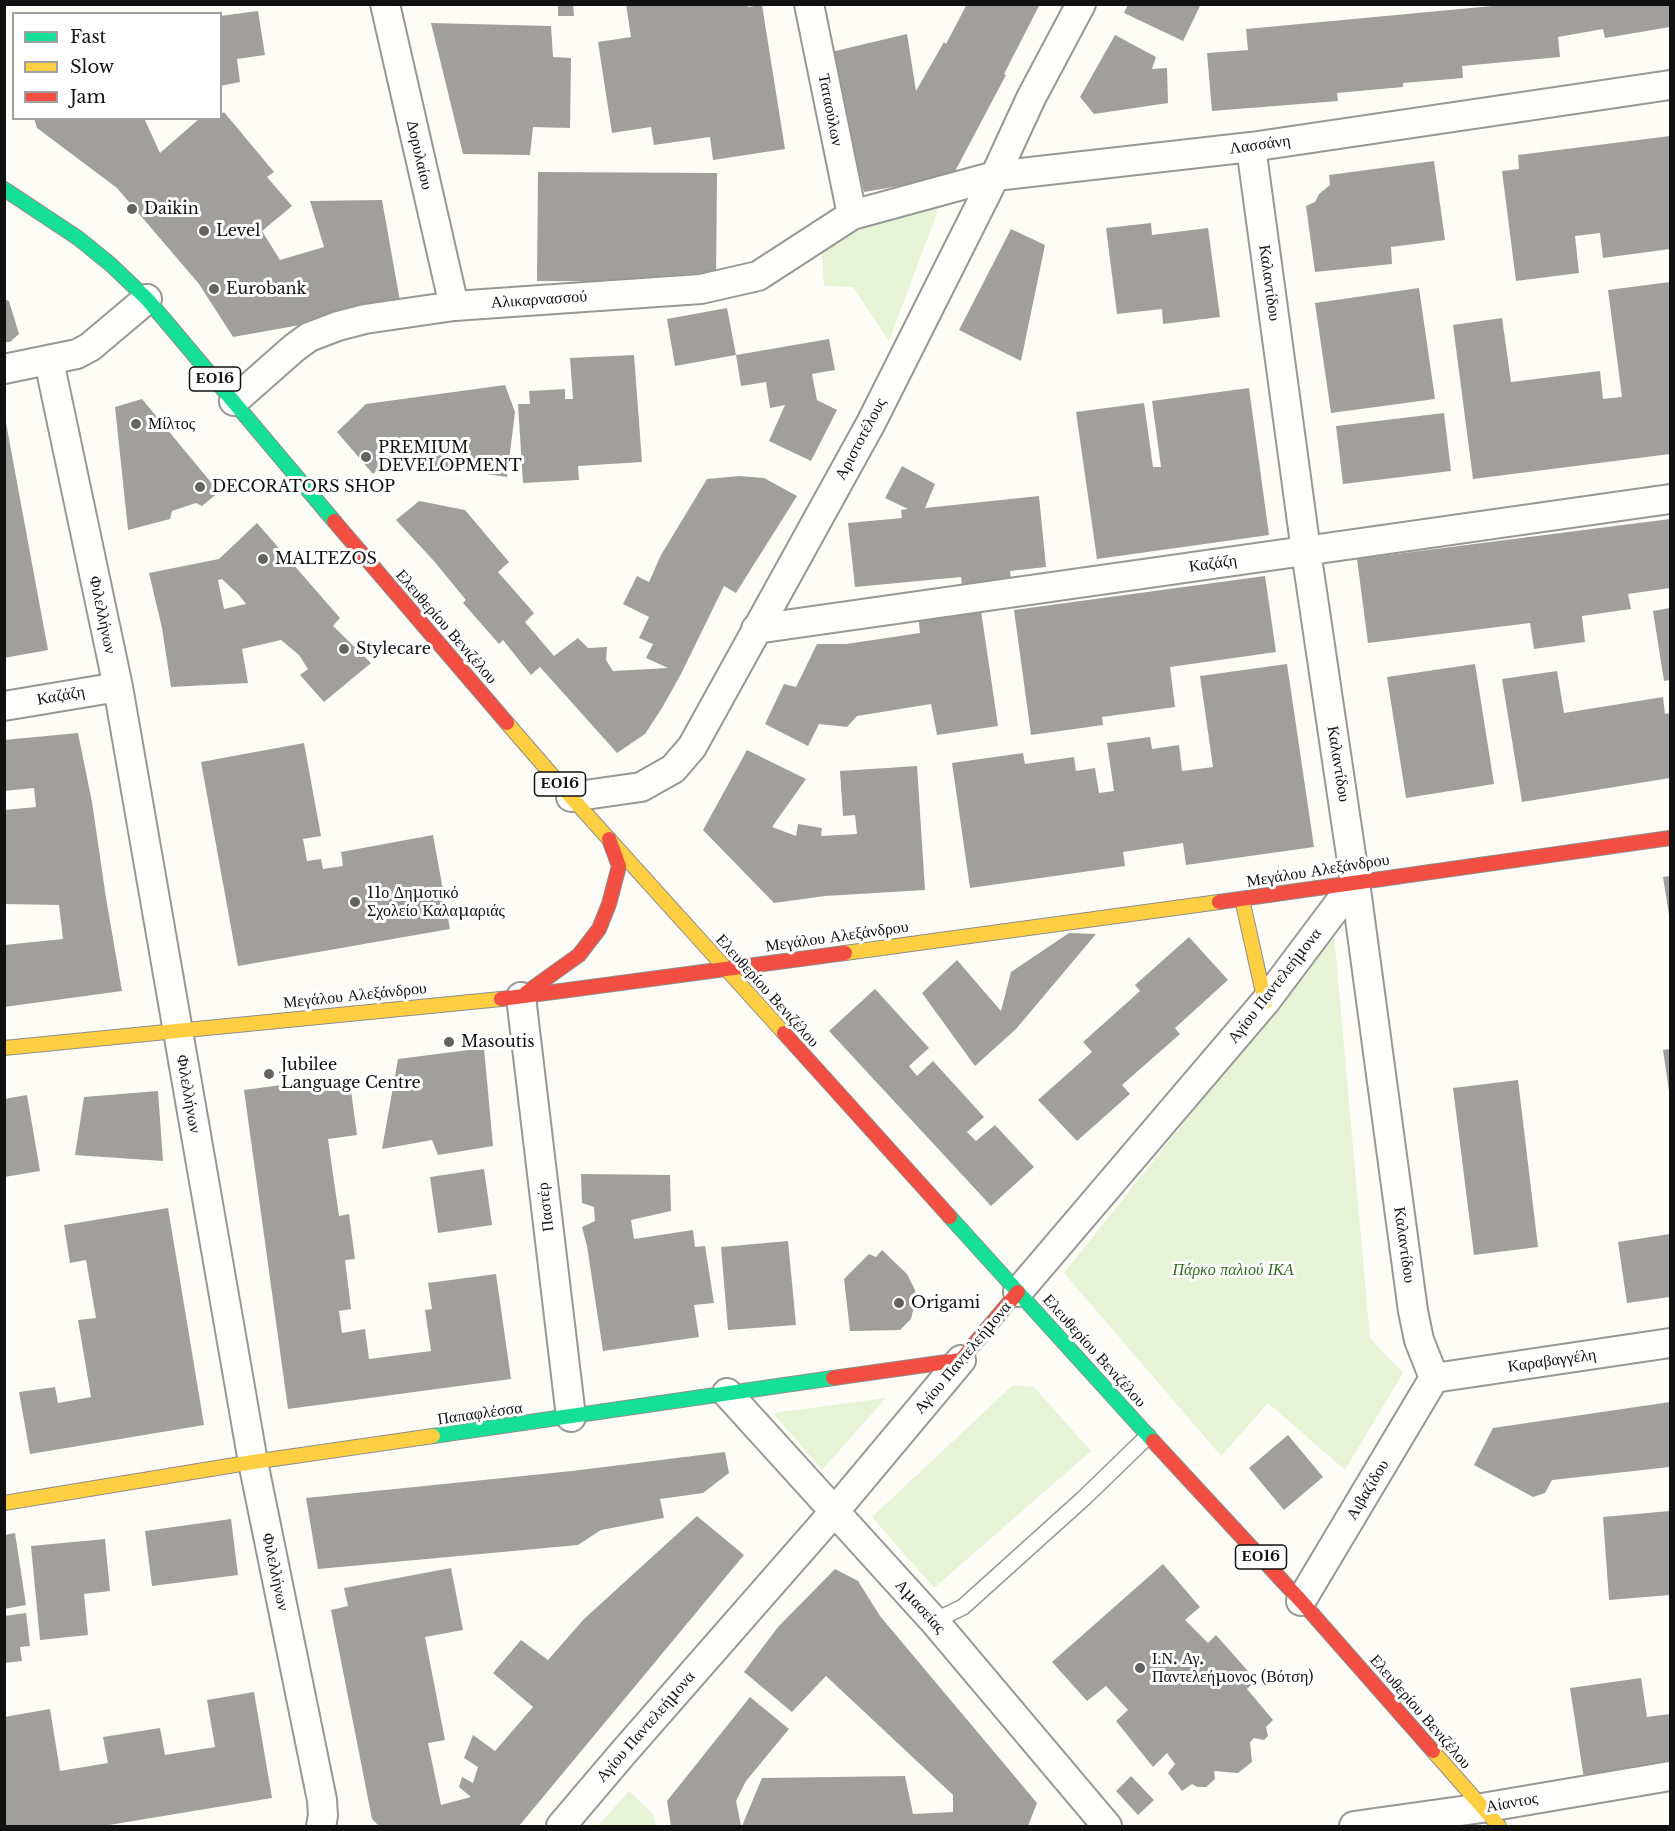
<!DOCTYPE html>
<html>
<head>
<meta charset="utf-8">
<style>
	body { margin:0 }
	#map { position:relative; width:1675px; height:1831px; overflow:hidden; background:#fdfcf7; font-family:"Libre Baskerville",serif }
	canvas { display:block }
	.frame { position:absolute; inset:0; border:6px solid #111; pointer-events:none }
	.legend { position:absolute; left:12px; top:12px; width:210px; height:108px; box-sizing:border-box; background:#fff; border:2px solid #a0a0a0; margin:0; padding:8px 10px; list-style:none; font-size:18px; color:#111 }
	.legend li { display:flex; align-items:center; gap:12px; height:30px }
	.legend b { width:30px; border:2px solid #a0a0a0 }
</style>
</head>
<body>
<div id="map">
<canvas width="1675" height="1831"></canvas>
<div class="frame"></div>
<ul class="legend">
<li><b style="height:8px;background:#16e098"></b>Fast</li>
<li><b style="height:8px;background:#ffcf43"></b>Slow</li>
<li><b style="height:8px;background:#f24e42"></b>Jam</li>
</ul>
</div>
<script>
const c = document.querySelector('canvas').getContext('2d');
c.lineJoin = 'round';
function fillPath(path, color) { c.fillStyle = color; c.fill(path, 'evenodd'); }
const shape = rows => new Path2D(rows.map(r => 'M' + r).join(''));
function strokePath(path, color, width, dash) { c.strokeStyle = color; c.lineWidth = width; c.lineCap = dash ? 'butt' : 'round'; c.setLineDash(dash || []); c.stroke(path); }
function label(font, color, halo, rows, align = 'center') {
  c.font = font + ' "Libre Baskerville",serif'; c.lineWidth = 6; c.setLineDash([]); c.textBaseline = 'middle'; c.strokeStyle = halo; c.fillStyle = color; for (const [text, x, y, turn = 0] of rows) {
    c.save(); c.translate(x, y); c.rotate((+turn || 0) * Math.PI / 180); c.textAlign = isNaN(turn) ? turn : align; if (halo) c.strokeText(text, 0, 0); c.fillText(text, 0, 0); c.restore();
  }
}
fillPath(shape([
	[943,197,889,341,853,287,824,286,820,226],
	[1334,934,1370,1338,1403,1373,1345,1470,1268,1403,1221,1456,1064,1273],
	[1013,1385,1034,1387,1091,1451,934,1588,872,1517],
	[886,1398,822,1470,773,1413],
	[629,1791,653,1814,656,1826,598,1826]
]), '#e7f3d7');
fillPath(shape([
	[558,4,573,4,574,16,558,16],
	[626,4,747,4,748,7,762,5,785,149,713,160,710,137,654,145,651,127,612,133,598,42,631,37],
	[967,4,1040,4,1004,74,1006,75,952,177,864,192,831,52,907,34,916,91,944,42,946,44],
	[1128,4,1201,4,1183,41,1124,13],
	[1514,4,1670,4,1670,27,1605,38,1603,29,1558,37,1560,57,1462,66,1463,78,1403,83,1403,87,1337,93,1338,101,1212,111,1207,53,1248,50,1246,29],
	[258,11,265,55,237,59,240,82,220,86,220,16],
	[431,23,551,26,553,57,571,58,570,128,533,127,530,155,463,154],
	[1115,35,1156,57,1152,69,1167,68,1168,103,1094,114,1080,97],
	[224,112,274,172,267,177,292,206,262,231,280,260,324,247,310,201,382,200,401,307,233,337,199,284,117,188,37,128,34,118,144,118,160,153,200,118,220,118,220,115],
	[1670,136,1670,249,1603,258,1600,233,1575,236,1579,273,1516,281,1502,171,1519,169,1518,155],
	[1434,161,1445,240,1391,247,1392,264,1315,272,1306,206,1315,202,1319,194,1330,185,1329,175],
	[538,172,717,173,716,282,537,281],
	[1151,223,1152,235,1208,228,1220,317,1163,324,1162,309,1117,314,1106,228],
	[1011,229,1045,245,1021,361,959,330],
	[1670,282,1670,454,1473,479,1453,325,1502,318,1511,382,1600,371,1603,399,1622,397,1608,290],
	[1419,288,1435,399,1331,413,1315,303],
	[4,299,9,301,19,334,10,342,4,342],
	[727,308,736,355,675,366,667,319],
	[829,339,835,370,812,374,817,400,837,410,811,461,769,441,785,405,770,408,766,382,741,386,736,355],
	[634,355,642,462,578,466,579,480,523,483,518,404,530,404,529,391,565,389,565,399,573,399,570,358],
	[505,385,515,412,507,477,389,460,373,474,337,432,366,404],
	[1249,388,1269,535,1097,559,1076,412,1144,403,1153,467,1161,467,1152,401],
	[142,399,219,492,202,506,196,503,172,511,170,519,128,530,115,407],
	[1444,413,1451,471,1343,484,1336,426],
	[6,423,48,650,4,658,4,424],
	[902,466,935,484,925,508,1039,496,1046,567,1010,571,1011,579,962,584,961,577,855,587,848,523,902,518,901,510,908,509,885,498],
	[739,476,764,478,797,496,736,593,724,586,681,674,662,708,645,734,617,753,540,667,531,675,503,640,499,644,463,603,466,600,433,560,396,520,419,501,465,510,509,562,498,572,534,613,525,622,554,656,578,638,588,648,607,647,606,660,613,671,668,668,646,658,653,644,639,638,649,617,623,604,637,576,649,582,661,555,707,479],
	[1670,519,1670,588,1628,594,1631,609,1582,616,1585,642,1534,649,1530,623,1368,643,1357,559],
	[257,523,340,618,333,626,371,663,324,702,300,675,308,669,299,655,281,640,242,649,248,683,171,687,162,628,149,573,219,559],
	[222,579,239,595,246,604,224,609,218,580],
	[1265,576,1276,652,1170,667,1175,707,1102,717,1103,725,1031,735,1014,610],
	[980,604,998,726,937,735,931,704,857,716,847,727,819,724,808,746,765,724,784,684,796,687,817,644,846,644,920,633,918,614],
	[1670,608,1670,680,1664,681,1653,611],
	[1287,664,1314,847,1186,865,1183,843,1123,852,1125,866,970,888,952,763,1023,753,1025,764,1074,757,1076,771,1095,768,1099,793,1114,791,1107,743,1150,737,1152,749,1179,745,1182,771,1213,767,1200,676],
	[1475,664,1494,784,1406,798,1387,677],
	[1557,671,1564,713,1663,697,1665,714,1670,713,1670,778,1522,802,1502,679],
	[78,733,92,802,106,898,122,991,4,1007,4,945,63,939,59,905,4,904,4,810,36,807,34,788,4,791,4,740],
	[304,743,321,836,303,839,307,861,321,859,323,869,343,866,341,852,433,835,450,929,238,966,201,762],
	[747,750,806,779,772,827,796,836,798,824,822,828,821,836,857,834,855,815,843,816,840,771,917,766,925,890,825,896,774,903,703,830],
	[1670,876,1670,915,1669,915,1663,877],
	[1069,933,1096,934,1016,1029,975,1066,922,993,957,960,1001,1011,1011,972],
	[1189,937,1228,980,1175,1028,1180,1034,1122,1085,1130,1094,1077,1141,1038,1100,1092,1052,1083,1042,1140,991,1135,985],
	[875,989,929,1048,909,1066,917,1076,933,1061,984,1117,967,1132,976,1141,995,1125,1034,1167,991,1206,829,1031],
	[484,1048,493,1146,438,1155,432,1140,382,1149,398,1059],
	[1670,1049,1670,1091,1669,1091,1663,1050],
	[349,1076,357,1135,328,1139,339,1216,349,1214,355,1259,345,1260,351,1309,339,1311,342,1333,365,1329,369,1359,431,1351,425,1310,432,1309,428,1283,496,1274,511,1379,288,1409,244,1090],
	[1518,1080,1538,1247,1474,1255,1453,1088],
	[158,1091,163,1161,75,1155,84,1097],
	[27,1095,40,1171,4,1177,4,1099],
	[484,1169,492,1225,438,1233,430,1177],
	[581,1174,670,1175,671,1211,631,1220,634,1239,693,1230,695,1247,705,1246,714,1303,694,1305,699,1337,603,1351,587,1246,582,1227,595,1221,594,1207,582,1203],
	[168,1208,204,1425,30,1454,19,1392,55,1387,58,1403,91,1397,78,1320,96,1318,86,1260,70,1263,64,1225],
	[1670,1234,1670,1297,1627,1303,1618,1242],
	[788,1241,796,1325,728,1330,721,1247],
	[882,1250,907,1274,915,1290,914,1306,911,1319,900,1330,850,1331,844,1279,869,1254,876,1257],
	[1670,1402,1670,1467,1552,1480,1545,1493,1533,1497,1474,1465,1493,1428],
	[1288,1435,1323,1477,1284,1510,1249,1468],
	[725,1452,729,1473,703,1493,660,1499,664,1518,601,1530,578,1545,318,1569,306,1498,572,1471],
	[1670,1511,1670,1595,1609,1600,1603,1517],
	[697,1516,744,1555,519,1826,379,1826,372,1819,331,1610,348,1606,344,1588,451,1568,463,1630,425,1637,445,1740,428,1743,441,1805,471,1797,459,1787,462,1777,473,1783,478,1767,464,1758,473,1735,495,1751,533,1707,493,1673,521,1640,548,1660,584,1619],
	[231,1519,238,1575,152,1586,145,1531],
	[15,1533,26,1605,4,1609,4,1535],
	[105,1539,110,1591,84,1594,88,1635,40,1640,31,1546],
	[1163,1564,1200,1607,1185,1620,1208,1643,1216,1635,1256,1680,1247,1689,1273,1720,1266,1727,1268,1736,1264,1740,1254,1738,1250,1742,1252,1762,1238,1773,1214,1771,1215,1779,1206,1787,1197,1787,1192,1784,1182,1791,1168,1773,1175,1764,1167,1753,1153,1767,1116,1721,1128,1710,1106,1686,1087,1701,1052,1662],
	[835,1569,858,1581,880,1616,1037,1803,1028,1826,742,1826,762,1778,905,1776,913,1814,953,1812,953,1795,826,1676,792,1712,744,1672,778,1627],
	[26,1613,30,1646,20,1647,22,1661,4,1663,4,1616],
	[1641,1678,1647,1717,1670,1714,1670,1763,1584,1779,1570,1688],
	[254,1692,272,1798,103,1826,4,1826,4,1717,50,1709,60,1771,108,1763,103,1737,160,1728,165,1755,215,1747,207,1700],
	[750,1697,789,1729,746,1781,736,1801,741,1826,671,1826,667,1801],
	[1131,1776,1154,1800,1138,1815,1116,1791]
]), '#a19f9c');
const lane = shape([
	[934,1621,963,1607,1084,1498,1148,1436]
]);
const street = shape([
	[385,4,454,306],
	[809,4,852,215],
	[1251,147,1306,551,1355,882,1413,1311,1419,1340,1434,1378],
	[49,361,118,687,253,1462,322,1800,323,1816,321,1826],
	[4,369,77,354,90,347,147,299],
	[234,401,294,348,309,337,338,326,365,319,454,306,701,289,758,276,852,215,995,176,1251,147,1670,85],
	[756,629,1670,499],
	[4,706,118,687],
	[571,797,641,787,673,769,692,747,871,423,995,176,1031,98,1081,4],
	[521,997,571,1417],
	[1018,1292,1265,1002,1355,882],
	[1434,1378,1670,1343],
	[727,1393,934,1621,1107,1826],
	[1301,1601,1434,1378],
	[561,1826,623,1753,834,1512,961,1360],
	[1354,1826,1482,1808,1670,1776]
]);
const fast = shape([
	[4,189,78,238,110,264,147,299,334,521],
	[950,1217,1153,1441],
	[433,1436,833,1378]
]);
const slow = shape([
	[507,723,571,797,784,1033],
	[1242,899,1265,1002],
	[845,953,1219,902],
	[4,1048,501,999],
	[4,1503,253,1462,433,1436],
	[1433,1751,1499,1826]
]);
const jam = shape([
	[334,521,507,723],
	[1219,902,1670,838],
	[526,993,579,955,599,929,609,904,619,866,609,839],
	[501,999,845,953],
	[784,1033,950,1217],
	[833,1378,961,1360,1018,1292],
	[1153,1441,1301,1601,1433,1751]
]);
strokePath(lane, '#979795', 18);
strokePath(street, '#979795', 32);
strokePath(fast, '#8e8d8b', 16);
strokePath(slow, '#8e8d8b', 16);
strokePath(jam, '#8e8d8b', 16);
strokePath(lane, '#fffffe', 15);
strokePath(street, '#fffffe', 28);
strokePath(fast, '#16e098', 14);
strokePath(slow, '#ffcf43', 14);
strokePath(jam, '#f24e42', 14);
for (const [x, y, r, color] of [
	[132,209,6,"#646362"],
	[204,231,6,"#646362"],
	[214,289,6,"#646362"],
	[136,424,6,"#646362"],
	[366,457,6,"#646362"],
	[200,487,6,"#646362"],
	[263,559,6,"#646362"],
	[344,649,6,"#646362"],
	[355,902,6,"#646362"],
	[449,1042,6,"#646362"],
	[269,1074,6,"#646362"],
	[899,1303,6,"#646362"],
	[1140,1668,6,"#646362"]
]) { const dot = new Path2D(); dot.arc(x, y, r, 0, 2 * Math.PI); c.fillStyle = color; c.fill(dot); strokePath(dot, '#fff', 2); }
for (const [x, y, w] of [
	[215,379,51],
	[560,784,51],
	[1261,1557,51]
]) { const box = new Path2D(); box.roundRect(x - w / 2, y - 12, w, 24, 4.5); c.fillStyle = '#fff'; c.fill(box); strokePath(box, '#111', 1.5); }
label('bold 15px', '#111', null, [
	["ΕΟ16",215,379],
	["ΕΟ16",560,784],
	["ΕΟ16",1261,1557]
]);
label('16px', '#111', '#fff', [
	["Ταταούλων",830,110,79],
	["Λασσάνη",1260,145,-8],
	["Δορυλαίου",419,155,77],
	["Καλαντίδου",1269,283,82],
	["Αλικαρνασσού",539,300,-4],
	["Αριστοτέλους",861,439,-62],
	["Καζάζη",1213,564,-8],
	["Φιλελλήνων",102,615,78],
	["Ελευθερίου Βενιζέλου",446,627,49],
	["Καζάζη",61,696,-10],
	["Καλαντίδου",1338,764,81],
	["Μεγάλου Αλεξάνδρου",1318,871,-9],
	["Μεγάλου Αλεξάνδρου",837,937,-8],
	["Αγίου Παντελεήμονα",1275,986,-52],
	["Ελευθερίου Βενιζέλου",767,991,48],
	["Μεγάλου Αλεξάνδρου",355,996,-6],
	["Φιλελλήνων",188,1094,80],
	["Παστέρ",546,1207,-97],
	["Καλαντίδου",1404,1245,82],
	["Ελευθερίου Βενιζέλου",1094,1351,48],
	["Αγίου Παντελεήμονα",963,1358,-50],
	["Καραβαγγέλη",1552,1361,-8],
	["Παπαφλέσσα",480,1414,-8],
	["Αιβαζίδου",1368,1490,-59],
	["Φιλελλήνων",275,1572,78],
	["Αμασείας",920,1607,48],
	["Ελευθερίου Βενιζέλου",1420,1712,49],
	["Αγίου Παντελεήμονα",646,1727,-49],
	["Αίαντος",1512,1803,-10]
]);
label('16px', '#111', '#fff', [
	["Daikin",144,209],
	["Level",216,231],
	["Eurobank",226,289],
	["Μίλτος",148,424],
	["PREMIUM",378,448],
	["DEVELOPMENT",378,466],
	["DECORATORS SHOP",212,487],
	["MALTEZOS",275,559],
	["Stylecare",356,649],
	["11ο Δημοτικό",367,893],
	["Σχολείο Καλαμαριάς",367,911],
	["Masoutis",461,1042],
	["Jubilee",281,1065],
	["Language Centre",281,1083],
	["Origami",911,1303],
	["Ι.Ν. Αγ.",1152,1659],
	["Παντελεήμονος (Βότση)",1152,1677]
], 'left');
label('italic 16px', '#2f6b1f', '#fff', [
	["Πάρκο παλιού ΙΚΑ",1233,1270]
]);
</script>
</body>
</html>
